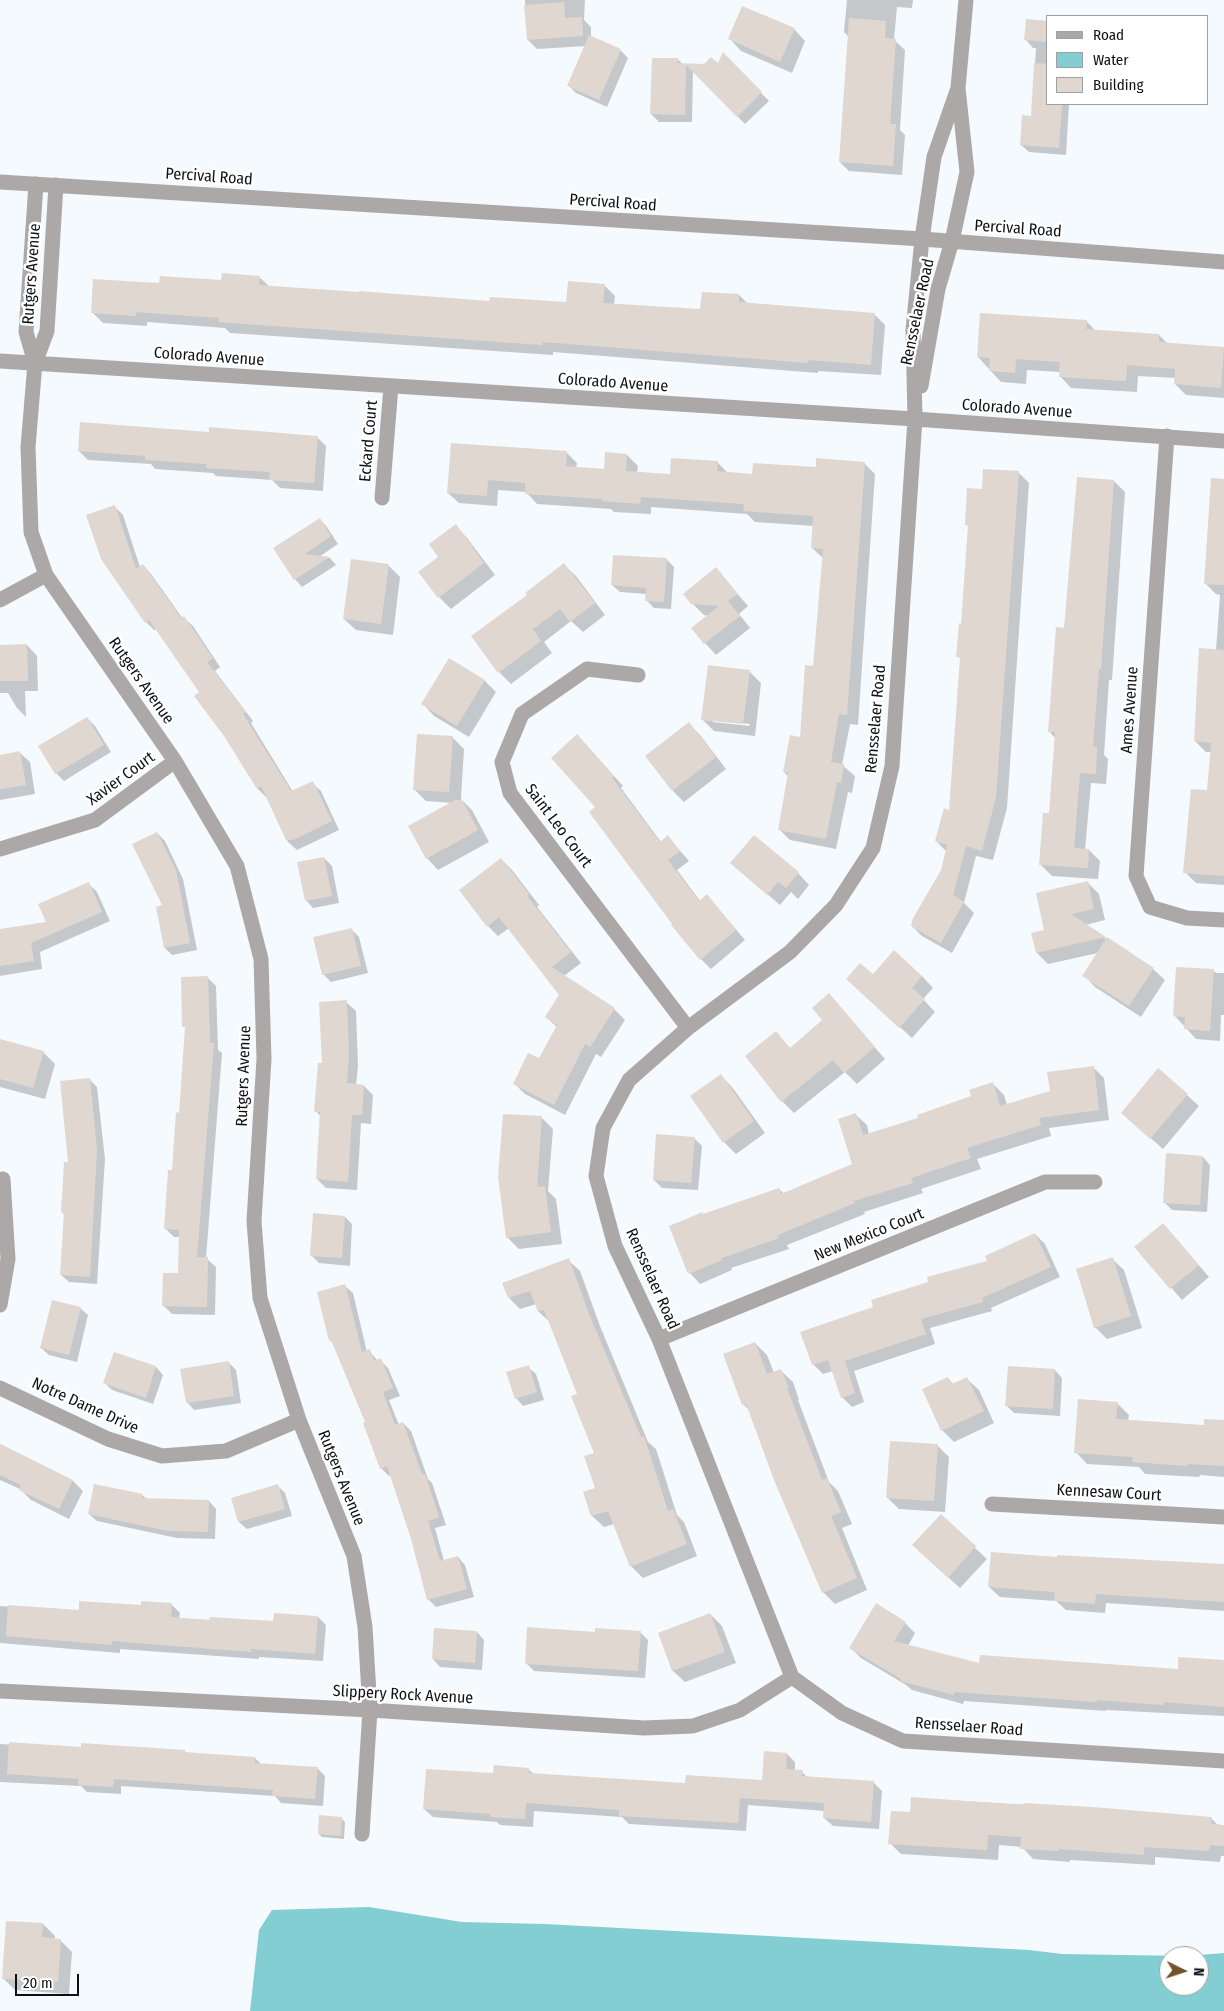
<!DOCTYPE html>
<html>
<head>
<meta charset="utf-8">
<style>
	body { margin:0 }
	#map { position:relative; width:1224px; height:2011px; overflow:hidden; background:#f5fafe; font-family:"Fira Sans Condensed",sans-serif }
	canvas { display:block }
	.legend { position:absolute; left:1046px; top:15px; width:162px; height:90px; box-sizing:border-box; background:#fff; border:1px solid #9fa0a1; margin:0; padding:6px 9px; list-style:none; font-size:15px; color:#0e1113 }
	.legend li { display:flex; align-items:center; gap:10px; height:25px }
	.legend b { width:25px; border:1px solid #9fa0a1 }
	.north { position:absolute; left:1159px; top:1946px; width:50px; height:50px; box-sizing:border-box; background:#fff; border:1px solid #9fa0a1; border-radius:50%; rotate:94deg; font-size:14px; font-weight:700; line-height:20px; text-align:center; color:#0e1113 }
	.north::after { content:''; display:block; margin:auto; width:18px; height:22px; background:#735429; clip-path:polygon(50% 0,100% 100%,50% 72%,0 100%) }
	.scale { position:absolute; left:15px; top:1974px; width:64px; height:22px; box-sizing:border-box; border:2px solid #0e1113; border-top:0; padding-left:6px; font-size:15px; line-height:18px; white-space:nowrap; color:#0e1113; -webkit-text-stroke:4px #fff; paint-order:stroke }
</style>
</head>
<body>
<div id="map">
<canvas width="1224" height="2011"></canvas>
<ul class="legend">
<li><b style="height:6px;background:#ada8a8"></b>Road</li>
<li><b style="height:14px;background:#83ced2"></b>Water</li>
<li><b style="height:14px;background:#e1d7d1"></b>Building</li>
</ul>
<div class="north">N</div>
<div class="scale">20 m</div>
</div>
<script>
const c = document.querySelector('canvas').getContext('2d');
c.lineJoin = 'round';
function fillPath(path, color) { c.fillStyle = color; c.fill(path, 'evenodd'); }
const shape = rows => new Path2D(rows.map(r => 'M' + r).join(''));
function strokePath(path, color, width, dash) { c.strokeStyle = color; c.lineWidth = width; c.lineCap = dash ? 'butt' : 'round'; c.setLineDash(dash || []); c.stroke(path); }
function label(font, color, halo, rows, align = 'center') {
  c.font = font + ' "Fira Sans Condensed",sans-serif'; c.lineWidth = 5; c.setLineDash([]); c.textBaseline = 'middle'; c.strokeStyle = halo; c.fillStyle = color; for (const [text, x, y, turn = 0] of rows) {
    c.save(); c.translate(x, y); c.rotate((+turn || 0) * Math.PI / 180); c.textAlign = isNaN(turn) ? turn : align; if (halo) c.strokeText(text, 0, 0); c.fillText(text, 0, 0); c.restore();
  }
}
fillPath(shape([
	[369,1907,462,1922,545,1924,1029,1950,1062,1954,1187,1956,1224,1953,1224,2011,250,2011,259,1930,272,1910],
	[1169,1956,1199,1956,1199,1986,1169,1986]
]), '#83ced2');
fillPath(shape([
	[525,0,585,0,584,20,591,27,591,37,620,50,628,58,607,107,576,93,568,85,586,46,537,49,528,40],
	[847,0,913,0,912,8,897,7,894,40,905,50,900,130,905,135,902,175,849,171,840,162,849,37,844,32],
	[1048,22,1048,104,1069,104,1066,155,1029,152,1021,145,1032,117,1036,48,1033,48,1026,40],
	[794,29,805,41,792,73,741,51,730,39],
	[723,54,769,101,745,124,693,71,692,122,659,122,651,114,677,59,683,64,718,65],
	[259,277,270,287,490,303,567,303,604,285,615,296,614,305,702,311,739,295,747,303,874,314,885,325,881,375,818,371,818,373,553,352,553,355,230,333,225,328,147,322,147,326,103,323,92,312,160,285,222,282],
	[1086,321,1096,331,1159,335,1168,344,1224,348,1224,398,1186,395,1175,384,1176,378,1138,376,1137,392,1071,388,1060,376,1060,372,1027,370,1026,384,1001,382,978,357],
	[210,434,317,437,326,446,323,491,280,488,272,480,216,476,213,473,155,469,151,464,88,460,79,451],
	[566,452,577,463,576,468,605,470,606,454,627,455,638,466,637,473,671,475,717,462,728,473,754,475,864,463,875,474,858,725,850,724,842,765,855,776,852,793,848,792,836,849,790,840,779,829,789,777,784,772,802,738,815,667,823,558,812,548,814,526,755,522,747,514,651,507,651,514,614,512,611,509,537,504,526,492,498,490,497,506,459,503,448,493],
	[1019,473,1029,483,1007,808,993,860,976,856,964,903,974,913,952,953,922,936,911,925,942,870,947,852,936,841,950,811,961,659,958,656,962,625,969,527,966,524,983,490],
	[1114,481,1125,492,1112,680,1109,680,1104,755,1108,759,1106,784,1091,783,1085,850,1089,850,1100,861,1098,879,1052,876,1041,865,1050,815,1055,738,1049,731,1065,629],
	[1224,485,1224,885,1196,883,1185,872,1209,792,1211,752,1206,752,1195,741,1216,650,1220,595,1216,594,1205,583],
	[115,507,123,515,140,567,143,565,151,574,183,619,184,618,193,626,220,667,215,671,253,721,251,723,293,792,312,783,321,791,339,830,297,850,288,842,267,796,266,797,258,789,200,692,157,629,154,630,146,622],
	[320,519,327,527,338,544,319,557,330,558,336,565,302,587,295,579,274,548],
	[456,526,467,538,495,575,451,609,439,597,420,572,440,557],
	[667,560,674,567,671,609,654,608,646,600,646,594,620,592,612,585],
	[388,565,400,577,393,635,356,630,344,619],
	[564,565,576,576,605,615,583,632,571,621,544,642,552,653,511,684,499,672,473,636,529,595],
	[716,569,748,606,739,614,750,628,716,655,705,643,708,616,704,615,692,603],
	[27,645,37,656,38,691,25,691,26,717,17,708,8,693,0,693,0,646],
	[450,659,485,681,496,692,469,737,434,716,423,704],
	[749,671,761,683,755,736,714,731,702,719],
	[713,720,750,724,749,726,713,722],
	[87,718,95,726,111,752,64,781,56,773,40,747],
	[689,724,700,735,726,769,684,802,673,791],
	[452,737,464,749,461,799,472,810,489,842,438,870,427,858,453,803,426,801,414,789],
	[587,746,623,786,621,788,661,842,668,837,689,861,677,870,700,901,716,906,745,940,711,969,701,959,597,807],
	[20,753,30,762,35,794,0,800,0,756],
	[157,833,165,841,183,879,197,950,172,955,165,948,164,906],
	[324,858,332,866,339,903,313,908,306,900],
	[501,859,512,870,539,905,537,907,581,963,564,976,614,1009,625,1020,601,1057,596,1054,565,1115,525,1094,514,1083,540,1060,557,1027,546,1017,561,995,509,928,498,936,488,926],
	[731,863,798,873,809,885,798,899,791,892,780,905],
	[88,883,97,892,110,921,40,952,42,969,0,976,0,931,48,923],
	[1088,883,1099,894,1105,920,1085,925,1153,969,1165,980,1141,1017,1095,987,1084,975,1098,953,1048,964,1037,953,1045,931],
	[352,930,359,937,368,973,331,982,323,974],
	[1213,970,1216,973,1224,973,1224,1015,1221,1015,1220,1041,1196,1039,1174,1015],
	[873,976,922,976,933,988,923,999,935,1012,912,1038,859,990],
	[207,977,216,986,218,1050,222,1053,206,1258,216,1267,215,1315,172,1314,164,1306,179,1274,180,1237,174,1237,165,1228,180,1114,186,1029,184,1026],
	[829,995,885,1059,857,1084,845,1072,794,1113,782,1101,746,1056,776,1033,791,1049,824,1020],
	[346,1002,356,1011,358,1066,356,1085,364,1086,373,1095,371,1124,361,1123,357,1190,326,1188,317,1179,321,1117,316,1111,323,1065],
	[0,1040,43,1052,55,1064,45,1099,0,1087],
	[1093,1067,1104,1078,1109,1120,1049,1128,1051,1136,977,1159,981,1169,921,1189,923,1193,864,1212,865,1214,787,1245,789,1249,731,1268,732,1270,700,1284,690,1273,702,1213,704,1215,779,1189,784,1194,854,1165,856,1115,867,1125,869,1135,919,1119,973,1097,993,1084,1004,1095,1007,1105,1051,1092],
	[1159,1070,1199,1106,1163,1149,1122,1113],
	[721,1076,732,1087,765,1133,736,1154,724,1142,692,1097],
	[89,1079,97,1087,105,1159,97,1284,69,1282,61,1275,65,1215,62,1212,70,1164],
	[541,1117,553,1129,548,1191,556,1199,562,1244,519,1249,507,1237],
	[694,1138,702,1146,698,1190,662,1188,654,1180],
	[1203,1157,1210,1165,1207,1212,1172,1210,1164,1202],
	[345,1217,352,1224,350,1266,319,1263,312,1256],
	[1163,1224,1209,1277,1182,1300,1136,1247],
	[1035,1234,1045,1244,1060,1277,991,1308,992,1311,930,1328,935,1344,854,1371,864,1402,852,1407,842,1397,833,1371,823,1374,813,1364,874,1307,930,1282,988,1262],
	[1112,1259,1124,1270,1142,1328,1107,1339,1095,1327],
	[568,1260,580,1271,600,1326,648,1442,656,1449,677,1515,684,1522,697,1556,643,1578,631,1566,614,1524,604,1527,592,1516,585,1493,596,1489,595,1453,579,1395,550,1322,539,1312,536,1304,520,1309,509,1298],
	[345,1286,353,1293,367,1352,369,1351,378,1361,380,1360,388,1368,400,1396,389,1400,399,1425,403,1423,411,1431,428,1479,432,1483,446,1525,435,1528,444,1561,458,1557,465,1565,474,1597,436,1607,428,1599,412,1538,391,1475,389,1476,381,1468,367,1423,333,1343,330,1340],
	[80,1308,88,1315,77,1362,49,1355,41,1348],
	[755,1343,767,1355,774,1373,781,1371,793,1382,799,1400,798,1400,829,1482,838,1491,852,1524,842,1528,867,1590,835,1604,823,1592,750,1411,744,1405,724,1354],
	[114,1353,156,1367,163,1375,153,1404,112,1390,104,1382],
	[228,1362,236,1370,241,1403,194,1410,187,1402],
	[528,1367,536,1374,544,1400,523,1406,516,1398],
	[1055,1370,1062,1378,1060,1416,1014,1413,1006,1405],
	[948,1378,954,1385,967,1379,979,1390,994,1423,954,1442,942,1430],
	[1117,1403,1129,1415,1128,1421,1205,1426,1224,1421,1224,1477,1200,1475,1199,1477,1145,1474,1139,1467,1087,1464,1076,1452],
	[0,1444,73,1481,83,1491,69,1519,31,1500,20,1489,0,1480],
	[937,1445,949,1457,945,1512,899,1509,887,1497],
	[278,1486,285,1493,292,1516,247,1529,239,1522,233,1499],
	[142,1495,147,1499,209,1501,216,1509,215,1539,177,1538,97,1521,89,1514],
	[941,1516,987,1559,960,1588,926,1557],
	[992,1554,1224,1565,1224,1611,1106,1603,1105,1613,1066,1610,1056,1601,1000,1597,989,1587],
	[171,1604,180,1613,179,1619,274,1622,318,1617,326,1625,323,1661,259,1657,259,1659,120,1649,120,1653,0,1643,0,1606,80,1611],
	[710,1614,722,1626,736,1663,685,1682,673,1671,659,1633],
	[905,1623,915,1633,908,1646,980,1665,1179,1671,1224,1661,1224,1716,1106,1710,1106,1711,964,1701,963,1704,912,1690,906,1685,861,1658,851,1648],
	[477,1632,484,1640,482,1670,440,1667,433,1659],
	[640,1632,648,1640,645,1678,534,1671,526,1663,596,1633],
	[0,1744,255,1758,261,1764,317,1768,325,1776,323,1806,281,1803,275,1796,121,1786,121,1794,87,1792,81,1786,0,1782],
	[787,1754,795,1762,795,1771,802,1772,808,1778,873,1782,882,1791,879,1829,833,1826,824,1818,825,1811,748,1805,746,1831,629,1824,622,1817,534,1811,533,1827,500,1825,497,1822,433,1817,424,1809,494,1775,528,1769,534,1774,686,1784,763,1781],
	[912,1798,1146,1812,1211,1818,1218,1825,1224,1826,1224,1856,1221,1856,1220,1862,1155,1857,1155,1865,1070,1860,1070,1862,1033,1859,1022,1847,999,1845,998,1860,901,1854,890,1843,911,1814],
	[341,1818,345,1822,344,1839,322,1837,319,1834],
	[7,1922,43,1924,55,1936,54,1940,60,1940,72,1952,69,1994,15,1990,3,1978]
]), '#0003');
fillPath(shape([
	[564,2,565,18,582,17,583,36,527,40,524,5],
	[742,6,795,28,780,62,728,39],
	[849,18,886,21,885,38,896,39,890,124,896,124,893,166,839,162],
	[1026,19,1048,21,1048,42,1024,40],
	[589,35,621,49,599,100,567,86],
	[723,52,762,92,737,117,686,65,685,115,650,114,652,58,678,58,678,63,704,64,711,57,718,63],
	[1034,63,1048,64,1048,104,1062,104,1059,148,1020,145,1022,115,1031,116],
	[222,273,260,276,259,285,359,292,359,291,489,301,490,297,566,302,568,281,605,284,603,303,700,309,702,292,739,294,739,302,875,313,871,365,808,360,808,363,543,342,542,345,218,322,219,318,136,312,136,316,91,313,93,279,159,283,160,276,221,280],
	[980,313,1087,320,1086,329,1159,334,1159,342,1224,347,1221,388,1174,384,1175,369,1127,365,1126,381,1059,377,1060,362,1016,359,1015,373,989,371,990,358,977,357],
	[80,422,209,432,209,427,318,436,314,483,269,480,270,472,206,468,207,464,145,460,145,456,78,451],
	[451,443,567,451,566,466,604,469,605,452,627,454,626,471,670,474,671,458,718,461,717,471,752,474,753,463,816,467,816,458,865,462,847,715,839,714,831,762,844,764,841,783,837,782,826,839,778,830,788,773,783,772,790,735,800,737,805,665,813,666,823,549,811,548,813,516,743,511,744,504,641,497,640,504,602,501,602,499,525,494,525,483,488,480,487,496,447,493],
	[983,469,1019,471,996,797,982,851,966,846,953,895,964,902,941,943,912,927,912,920,941,870,947,845,935,841,944,808,949,810,960,657,956,657,959,623,961,624,968,525,965,525,967,488,982,489],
	[1077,477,1114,480,1101,669,1099,669,1093,747,1097,747,1096,774,1080,773,1074,848,1089,849,1088,868,1039,865,1043,813,1049,813,1055,732,1048,732,1056,627,1064,628],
	[1211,478,1224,479,1224,585,1204,584],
	[115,505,136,569,143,564,181,618,184,616,213,658,207,662,246,712,243,714,291,791,313,781,332,821,293,840,286,840,261,786,257,789,224,736,194,696,199,692,149,620,145,623,101,559,86,515],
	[320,518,331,536,305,554,330,557,294,580,273,548],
	[456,524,484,563,438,598,418,572,438,557,429,544],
	[613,555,667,558,664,602,645,601,646,588,611,585],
	[351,559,389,564,381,624,343,619],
	[564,563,595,603,570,622,560,609,533,629,541,641,498,673,471,636,527,595,525,593],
	[716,567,738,594,728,601,740,616,704,644,691,628,719,606,691,604,683,594],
	[27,644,28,681,0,681,0,645],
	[1199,648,1224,650,1224,876,1183,873,1191,789,1207,790,1211,743,1194,741],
	[449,658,485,680,457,726,421,704],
	[708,665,750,670,743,724,701,720],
	[87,717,104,745,55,774,38,746],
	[689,722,716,757,672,791,645,756],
	[417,734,453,736,449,792,413,790],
	[577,734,614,776,612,778,660,842,668,835,680,851,668,860,699,901,707,894,736,930,700,960,671,925,672,924,589,812,595,807,551,758],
	[20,751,26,785,0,789,0,755],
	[455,800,462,800,478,830,426,859,408,826],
	[157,832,176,870,190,943,164,948,156,907,162,905,132,844],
	[754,835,799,872,786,888,778,882,767,895,730,863],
	[324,857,332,896,305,901,297,862],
	[501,858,529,894,527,896,571,952,552,967,615,1008,590,1047,585,1044,554,1105,513,1084,528,1053,539,1058,557,1025,545,1017,559,995,499,917,487,927,459,890],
	[1088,881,1094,909,1071,914,1106,937,1036,953,1031,933,1044,930,1036,893],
	[89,882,102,912,31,943,34,961,0,966,0,929,46,922,38,904],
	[352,928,361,966,322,975,313,937],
	[1107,937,1154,968,1129,1006,1082,976],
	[894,950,922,976,912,988,925,999,899,1028,846,979,860,963,873,974],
	[1176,967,1214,969,1210,1031,1184,1029,1185,1017,1173,1016],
	[208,976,210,1043,214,1043,197,1257,208,1257,207,1307,162,1306,163,1273,178,1273,179,1230,164,1229,168,1170,172,1170,176,1112,179,1113,185,1027,182,1027,181,977],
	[829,993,875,1047,844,1073,833,1060,781,1102,745,1056,776,1031,790,1048,822,1020,812,1008],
	[347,1000,349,1056,347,1083,364,1085,362,1115,352,1115,348,1182,316,1179,320,1112,314,1112,318,1063,322,1063,319,1002],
	[0,1039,44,1051,33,1088,0,1079],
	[1094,1066,1099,1110,1039,1118,1041,1125,967,1148,971,1158,911,1178,913,1183,854,1201,855,1203,778,1235,779,1238,722,1258,722,1260,688,1274,669,1226,703,1212,703,1214,779,1188,781,1194,852,1164,838,1119,856,1113,863,1135,918,1118,917,1115,971,1096,969,1090,993,1082,1000,1106,1050,1091,1047,1072],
	[1158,1068,1188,1094,1150,1139,1121,1113],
	[721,1074,754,1121,723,1143,690,1096],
	[90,1078,97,1150,90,1277,60,1275,64,1212,61,1212,64,1162,68,1162,60,1081],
	[503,1114,542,1116,537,1187,545,1186,551,1232,506,1238,498,1177],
	[656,1134,695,1137,691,1183,653,1180],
	[1166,1153,1203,1156,1200,1205,1163,1203],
	[313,1213,345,1216,342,1258,310,1256],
	[1163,1223,1199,1265,1170,1289,1134,1247],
	[1035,1233,1051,1267,982,1298,983,1302,921,1319,926,1334,845,1361,855,1393,841,1398,828,1360,812,1365,800,1332,873,1307,871,1300,928,1282,927,1277,987,1261,985,1256],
	[1113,1257,1131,1316,1094,1328,1076,1269],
	[569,1258,589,1314,641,1437,644,1436,668,1511,673,1509,687,1544,630,1567,608,1511,591,1516,583,1492,595,1488,584,1456,594,1453,571,1396,577,1394,544,1310,538,1312,530,1291,508,1298,502,1283],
	[345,1284,362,1352,370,1349,374,1361,381,1358,393,1388,383,1392,395,1425,403,1422,422,1474,425,1474,439,1517,428,1521,440,1561,458,1556,467,1589,427,1600,411,1539,387,1466,380,1469,363,1423,365,1422,331,1340,329,1341,317,1292],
	[52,1300,81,1307,69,1355,40,1348],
	[755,1342,767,1374,781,1369,789,1388,787,1388,822,1480,827,1478,841,1512,831,1516,857,1578,822,1593,774,1480,746,1404,742,1405,723,1354],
	[114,1352,156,1366,146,1398,103,1383],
	[229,1361,234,1396,186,1403,180,1369],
	[529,1365,537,1392,515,1399,506,1372],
	[1008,1366,1055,1369,1053,1409,1005,1406],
	[948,1377,952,1384,967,1377,984,1411,941,1431,922,1389],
	[1078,1399,1118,1402,1116,1419,1204,1425,1204,1419,1224,1420,1224,1466,1188,1464,1188,1466,1132,1462,1133,1457,1074,1453],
	[890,1441,938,1444,934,1501,886,1498],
	[0,1444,73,1480,59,1509,19,1490,21,1485,0,1475],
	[94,1484,143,1494,142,1498,209,1500,208,1532,168,1531,88,1514],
	[278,1484,285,1509,238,1522,231,1498],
	[941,1514,976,1546,948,1578,912,1545],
	[991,1552,1057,1557,1057,1555,1224,1564,1224,1602,1096,1594,1095,1604,1054,1601,1055,1592,988,1587],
	[79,1601,141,1605,141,1601,172,1603,171,1617,209,1620,210,1617,273,1621,274,1613,318,1616,315,1654,251,1649,251,1652,112,1641,112,1645,6,1636,8,1605,79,1610],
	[876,1603,906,1622,894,1641,979,1663,980,1655,1178,1669,1178,1657,1224,1660,1224,1707,1164,1702,1163,1705,1097,1700,1097,1702,954,1692,954,1695,900,1681,901,1679,849,1648],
	[710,1613,725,1652,672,1671,658,1633],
	[527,1627,595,1632,595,1628,641,1631,638,1671,525,1664],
	[434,1628,477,1631,475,1663,432,1659],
	[9,1742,81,1747,81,1743,185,1750,185,1752,255,1757,255,1763,318,1767,315,1799,272,1796,273,1790,114,1779,113,1787,78,1785,78,1779,7,1774],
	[764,1751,787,1753,786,1769,803,1770,802,1776,874,1781,871,1822,823,1818,824,1803,740,1798,738,1823,619,1816,619,1810,526,1803,525,1819,490,1817,490,1814,423,1809,426,1769,493,1773,494,1765,529,1768,529,1773,685,1783,686,1775,762,1780],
	[911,1797,1023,1805,1024,1803,1093,1807,1212,1817,1211,1824,1224,1825,1224,1846,1210,1845,1209,1851,1144,1847,1144,1855,1059,1849,1059,1851,1020,1849,1021,1837,988,1835,987,1850,888,1844,891,1811,910,1812],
	[319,1815,342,1817,341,1836,318,1834],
	[6,1921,43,1923,42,1937,61,1939,58,1982,2,1979]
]), '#e1d7d1');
strokePath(shape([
	[958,88,934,157,922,239,913,330,915,419,892,766,873,848,836,905,790,952,688,1028,629,1080,603,1128,596,1176,615,1246,659,1339,792,1677,842,1713,903,1741,1224,1761],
	[56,185,47,331,35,363,28,447,31,532,46,575,175,761,237,866,261,959,264,1059,254,1221,260,1298,299,1420,354,1556,365,1627,370,1710,362,1834],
	[0,361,915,419,1224,441],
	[35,363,26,332,36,184],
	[921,386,938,289,952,241,967,172,958,88,966,0],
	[1167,436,1136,876,1150,907,1187,918,1224,920],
	[382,498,391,386],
	[0,600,46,575],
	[638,675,587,669,522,714,502,762,510,793,688,1028],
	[0,849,95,820,175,761],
	[0,1305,8,1259,3,1179],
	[659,1339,1045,1182,1095,1182],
	[0,1388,108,1439,162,1456,226,1451,299,1420],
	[992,1504,1224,1517],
	[0,1691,370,1710,644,1728,693,1726,740,1710,792,1677]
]), '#ada8a8', 15);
strokePath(shape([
	[0,182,922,239,1224,262]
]), '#ada8a8', 15);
label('16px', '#0e1113', '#fff', [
	["Percival Road",209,177,4],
	["Percival Road",613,203,4],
	["Percival Road",1018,229,4],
	["Rutgers Avenue",32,274,-86],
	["Rensselaer Road",918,312,-78],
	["Colorado Avenue",209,357,4],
	["Colorado Avenue",613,383,4],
	["Colorado Avenue",1017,409,4],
	["Eckard Court",369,441,-85],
	["Rutgers Avenue",141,681,55],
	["Ames Avenue",1130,710,-86],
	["Rensselaer Road",876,719,-85],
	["Xavier Court",121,779,-36],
	["Saint Leo Court",558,826,53],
	["Rutgers Avenue",244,1076,-88],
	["New Mexico Court",869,1235,-22],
	["Rensselaer Road",652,1279,66],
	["Notre Dame Drive",85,1406,24],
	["Rutgers Avenue",341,1478,68],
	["Kennesaw Court",1109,1493,3],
	["Slippery Rock Avenue",403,1695,3],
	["Rensselaer Road",969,1727,4]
]);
</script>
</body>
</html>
